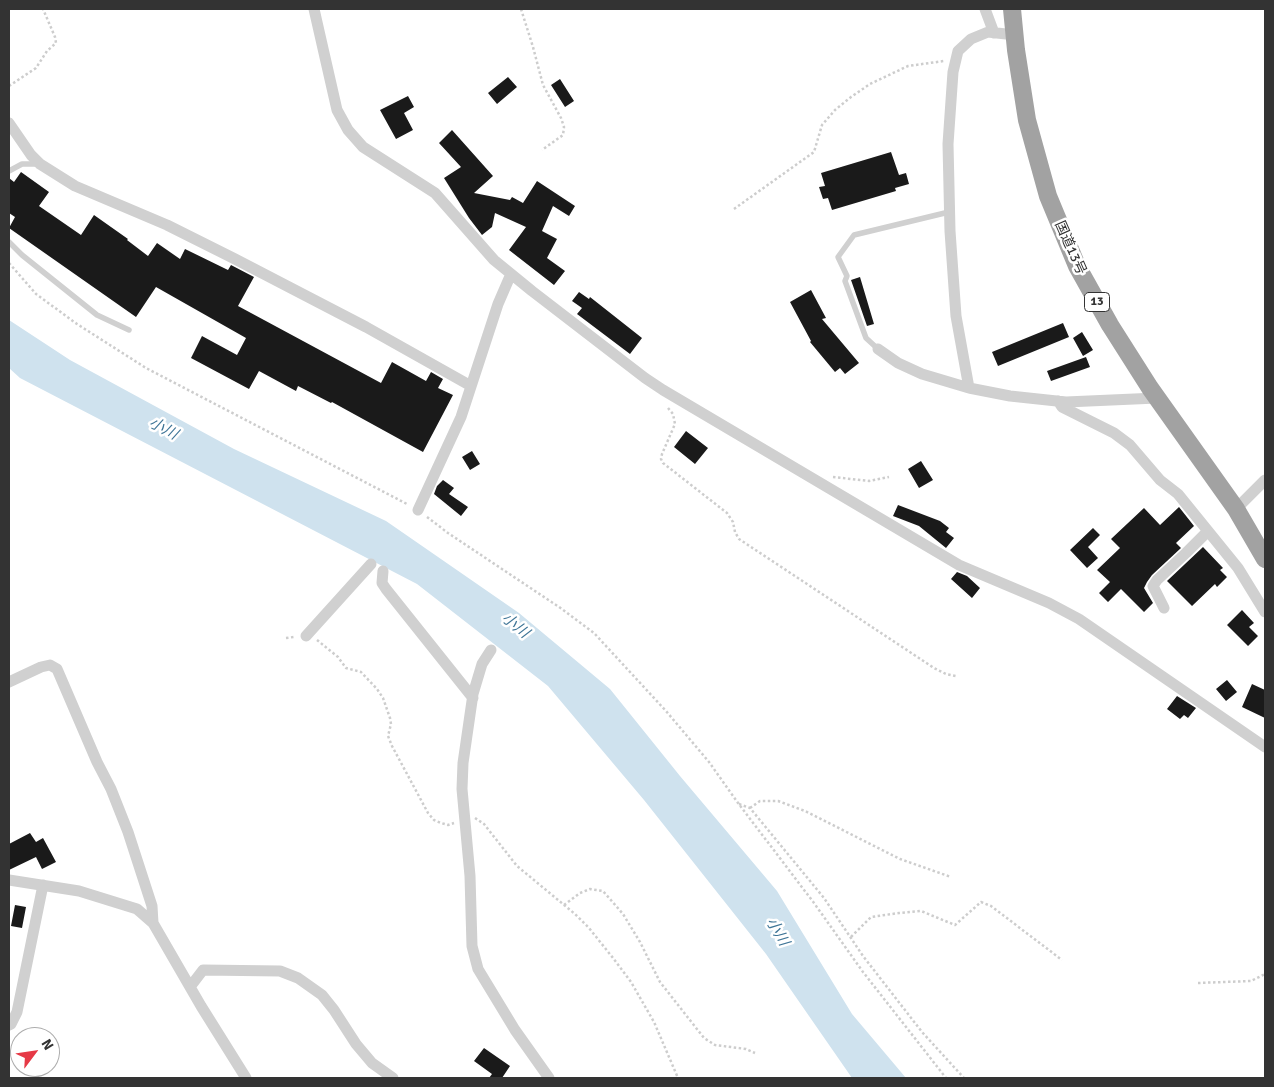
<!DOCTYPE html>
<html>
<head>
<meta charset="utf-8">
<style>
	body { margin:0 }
	#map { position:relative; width:1274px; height:1087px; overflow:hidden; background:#fff; font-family:Signika,sans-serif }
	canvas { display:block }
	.frame { position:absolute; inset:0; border:10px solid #333; pointer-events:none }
	.north { position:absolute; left:10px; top:1027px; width:50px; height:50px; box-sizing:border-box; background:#fff; border:1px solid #adadad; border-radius:50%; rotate:59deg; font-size:14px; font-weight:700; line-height:20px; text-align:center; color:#333 }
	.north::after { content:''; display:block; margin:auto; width:18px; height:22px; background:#e63946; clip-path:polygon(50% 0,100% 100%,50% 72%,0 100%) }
</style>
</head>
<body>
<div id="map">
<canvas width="1274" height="1087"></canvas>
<div class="frame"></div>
<div class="north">N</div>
</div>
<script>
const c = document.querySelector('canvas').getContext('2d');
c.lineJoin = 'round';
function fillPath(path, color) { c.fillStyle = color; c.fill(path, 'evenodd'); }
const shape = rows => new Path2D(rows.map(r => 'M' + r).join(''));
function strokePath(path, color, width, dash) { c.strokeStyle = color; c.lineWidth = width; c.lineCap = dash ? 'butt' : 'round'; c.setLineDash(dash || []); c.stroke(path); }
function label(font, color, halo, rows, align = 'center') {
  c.font = font + ' Signika,"Noto Sans JP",sans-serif'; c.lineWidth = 5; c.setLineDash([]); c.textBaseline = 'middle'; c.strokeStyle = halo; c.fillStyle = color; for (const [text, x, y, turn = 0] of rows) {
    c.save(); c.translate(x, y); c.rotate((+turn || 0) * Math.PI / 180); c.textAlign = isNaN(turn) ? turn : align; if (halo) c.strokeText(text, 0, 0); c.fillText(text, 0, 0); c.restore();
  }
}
fillPath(shape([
	[9,320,70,360,234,449,386,521,519,613,610,689,680,776,777,891,852,1014,906,1078,852,1078,766,954,644,800,548,686,417,584,20,378,9,368]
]), '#cfe2ee');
fillPath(shape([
	[508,77,517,87,497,104,488,93],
	[560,79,574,101,565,107,551,85],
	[408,96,414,107,404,113,413,130,396,139,380,110],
	[452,130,493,176,474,193,510,200,512,197,523,203,537,181,575,206,569,216,553,206,542,231,557,239,547,258,565,271,554,285,509,250,526,227,495,213,492,227,482,235,469,218,444,178,461,167,439,143],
	[891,152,899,175,906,173,909,184,895,188,896,191,832,210,828,198,823,199,819,187,825,186,821,173],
	[21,172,49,192,39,206,81,235,94,215,128,239,127,240,148,256,157,243,180,259,185,249,228,270,231,265,254,277,238,306,381,383,392,362,426,381,431,372,443,379,438,388,453,395,423,452,332,402,331,403,298,386,296,391,259,371,249,389,191,358,202,336,237,355,246,338,156,287,136,317,9,228,15,217,9,213,9,178,14,182],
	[860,277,874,324,867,326,851,280],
	[811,290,826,318,822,319,859,363,845,374,840,368,835,372,810,342,811,341,790,302],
	[579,292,589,299,590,297,642,338,630,354,577,314,582,308,572,301],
	[1063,323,1069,337,998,366,992,352],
	[1082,332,1093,350,1083,356,1073,338],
	[1086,357,1090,367,1051,381,1047,371],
	[686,431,708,448,695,464,674,447],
	[472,451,480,464,470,470,462,457],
	[921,461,933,480,919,488,908,469],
	[443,480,454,488,449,494,468,507,461,516,434,494,437,486],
	[898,505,940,521,949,528,946,532,954,538,946,548,919,526,893,516],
	[1179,507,1194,526,1176,543,1181,548,1152,575,1147,582,1144,588,1153,603,1144,612,1121,589,1108,602,1099,593,1110,582,1097,570,1120,548,1111,539,1144,508,1160,525],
	[1093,528,1100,535,1088,547,1098,558,1087,568,1070,550],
	[1203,547,1223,568,1220,570,1227,577,1217,587,1215,584,1192,606,1167,581],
	[957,572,967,576,980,588,972,598,951,579],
	[1242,610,1254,623,1249,627,1258,636,1248,646,1227,625],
	[1227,680,1237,692,1226,701,1216,689],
	[1252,684,1265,690,1265,718,1242,707],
	[1177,696,1196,708,1188,718,1184,715,1180,719,1167,709],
	[30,833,36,842,43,838,56,862,42,869,36,857,9,870,9,844],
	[15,905,26,907,22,928,11,926],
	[484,1048,510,1066,502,1078,489,1078,492,1074,474,1061]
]), '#1a1a1a');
strokePath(shape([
	[521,9,533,47,543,85,561,118,564,127,563,135,542,150],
	[9,86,36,68,47,51,56,43,55,37,43,9],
	[734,209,814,152,822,125,835,110,851,97,870,84,908,66,944,61],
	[9,263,36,294,77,324,146,368,407,504],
	[668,408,673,414,675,424,662,454,661,459,663,463,727,513,733,522,735,532,739,539,934,668,946,674,956,676],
	[833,477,869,481,889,477],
	[427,517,448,533,559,607,594,633,666,711,709,762,738,803,814,903,863,972,946,1078],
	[286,638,294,637],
	[317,640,338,657,346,668,361,672,377,689,383,698,390,718,391,724,388,736,392,746,428,813,434,820,441,823,448,825,454,823],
	[739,804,750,808,824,898,863,956,922,1032,964,1078],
	[750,808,760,801,778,801,805,811,900,859,951,877],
	[475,818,484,824,517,866,575,914,589,928,613,958,631,982,654,1022,678,1078],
	[564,905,580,893,590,889,603,891,623,914,640,942,660,982,704,1038,715,1045,746,1049,755,1053],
	[851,937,871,917,899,913,921,911,955,925,981,902,991,906,1062,960],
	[1198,983,1251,981,1265,974]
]), '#cdcdcd', 2.5, [2.5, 2.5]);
strokePath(shape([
	[9,171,22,164,38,164],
	[9,242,22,255,97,315,129,330],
	[878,349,866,338,845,281,847,276,838,257,854,235,949,212]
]), '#d0d0d0', 5.5);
strokePath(shape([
	[314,9,337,110,348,130,363,147,435,193,494,260,532,291,645,378,663,390,959,565,1049,603,1079,619,1265,747],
	[985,9,994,33],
	[9,123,31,155,40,164,75,186,167,225,235,259,366,327,471,386],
	[878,349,898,363,922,374,969,388,1010,396,1066,402,1157,398],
	[969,388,956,316,950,231,948,144,953,72,958,51,971,39,988,32,1015,35],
	[1058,401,1062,407,1114,433,1130,445,1160,480,1178,494,1238,568,1265,612],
	[1236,509,1265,480],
	[418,510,461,417,498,304,511,274],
	[383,571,382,583,386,589,473,698],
	[1164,608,1153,586,1157,580,1186,553,1208,531],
	[306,636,371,564],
	[491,650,482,664,473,694,463,763,462,789,470,876,472,946,478,969,515,1030,549,1078],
	[9,682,41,667,50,665,57,669,97,762,111,789,128,832,152,906,153,923],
	[9,880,79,891,137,909,153,923,201,1006,246,1078],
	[190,987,203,970,280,971,298,978,322,995,334,1010,356,1044,372,1063,393,1078],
	[9,1025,11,1024,17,1012,43,885]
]), '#d0d0d0', 11);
strokePath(shape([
	[1012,9,1016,50,1027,120,1048,196,1077,266,1110,325,1150,388,1236,509,1265,559]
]), '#a2a2a2', 18);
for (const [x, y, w] of [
	[1097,302,25]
]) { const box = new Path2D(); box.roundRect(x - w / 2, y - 9.5, w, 19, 4); c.fillStyle = '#fff'; c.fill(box); strokePath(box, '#333', 1); }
label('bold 12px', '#333', null, [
	["13",1097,302]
]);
label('14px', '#333', '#fff', [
	["国道13号",1070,248,66]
]);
label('italic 15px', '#3f7597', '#fff', [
	["小川",163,429,28],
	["小川",515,626,39],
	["小川",777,932,59]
]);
</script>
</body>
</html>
